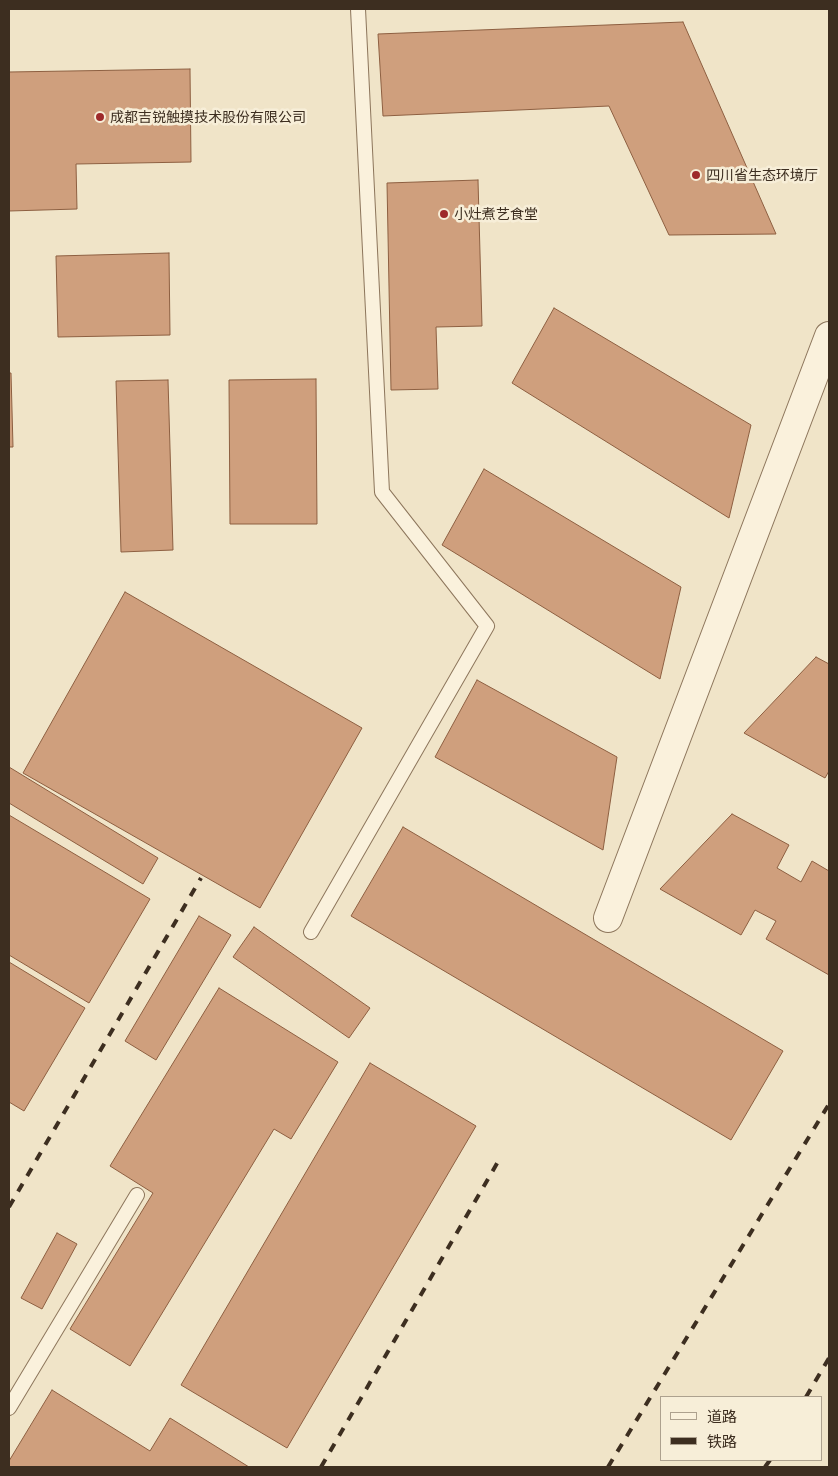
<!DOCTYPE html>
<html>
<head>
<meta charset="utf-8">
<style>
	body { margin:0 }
	#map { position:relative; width:838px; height:1476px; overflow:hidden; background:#f0e4c8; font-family:Georgia,"Noto Sans SC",serif }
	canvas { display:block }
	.frame { position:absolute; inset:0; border:10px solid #3d2e20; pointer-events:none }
	.legend { position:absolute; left:660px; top:1396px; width:162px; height:65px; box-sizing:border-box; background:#f7eed8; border:1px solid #ada18e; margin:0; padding:6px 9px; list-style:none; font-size:15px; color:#3d2e20 }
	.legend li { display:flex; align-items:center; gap:10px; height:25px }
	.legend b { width:25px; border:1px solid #ada18e }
</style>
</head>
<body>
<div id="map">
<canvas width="838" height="1476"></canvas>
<div class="frame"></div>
<ul class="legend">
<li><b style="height:6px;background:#faf1dc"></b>道路</li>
<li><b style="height:6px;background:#3d2e20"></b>铁路</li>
</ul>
</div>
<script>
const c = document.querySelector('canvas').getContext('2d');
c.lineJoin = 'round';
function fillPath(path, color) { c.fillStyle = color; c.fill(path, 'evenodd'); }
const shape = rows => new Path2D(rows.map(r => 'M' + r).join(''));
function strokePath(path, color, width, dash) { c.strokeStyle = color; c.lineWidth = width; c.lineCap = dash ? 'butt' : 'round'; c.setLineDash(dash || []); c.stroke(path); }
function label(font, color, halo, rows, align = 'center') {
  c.font = font + ' Georgia,"Noto Sans SC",serif'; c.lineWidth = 5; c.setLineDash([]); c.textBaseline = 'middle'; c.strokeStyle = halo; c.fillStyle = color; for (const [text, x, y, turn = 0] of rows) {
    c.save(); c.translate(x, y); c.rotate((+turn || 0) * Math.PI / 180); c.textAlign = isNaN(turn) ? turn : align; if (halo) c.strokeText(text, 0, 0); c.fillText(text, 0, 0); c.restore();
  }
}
const building = shape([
	[683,22,776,234,669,235,609,106,383,116,378,34,683,22],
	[190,69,191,162,76,164,77,209,9,211,9,72,190,69],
	[478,180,482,326,436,327,438,389,391,390,387,183,478,180],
	[169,253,170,335,58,337,56,256,169,253],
	[554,308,751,425,729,518,512,383,554,308],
	[9,373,11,373,13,447,9,447,9,373],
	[316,379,317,524,230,524,229,380,316,379],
	[168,380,173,550,121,552,116,381,168,380],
	[484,469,681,587,660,679,442,545,484,469],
	[125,592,362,728,260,908,23,773,125,592],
	[816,657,829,664,829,771,825,778,744,733,816,657],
	[477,680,617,757,603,850,435,757,477,680],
	[9,767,158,858,143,884,9,803,9,767],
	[732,814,789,845,777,868,801,882,812,861,829,871,829,975,766,939,776,921,755,910,741,935,660,889,732,814],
	[9,815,150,899,89,1003,9,955,9,815],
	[403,827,783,1051,731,1140,351,916,403,827],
	[199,916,231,935,156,1060,125,1041,199,916],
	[254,927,370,1008,349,1038,233,957,254,927],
	[9,962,85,1008,24,1111,9,1102,9,962],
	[219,988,338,1062,291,1139,274,1129,130,1366,70,1329,153,1193,110,1166,219,988],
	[370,1063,476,1126,287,1448,181,1385,370,1063],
	[57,1233,77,1244,42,1309,21,1298,57,1233],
	[52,1390,150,1451,170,1418,249,1467,9,1467,9,1461,52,1390]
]);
fillPath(building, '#cf9f7d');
strokePath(building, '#8d5f41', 1);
const lane = shape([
	[311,932,487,626,382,492,358,9],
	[9,1408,137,1195]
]);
const street = shape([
	[608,918,829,336]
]);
strokePath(lane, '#8d765c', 16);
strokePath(street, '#8d765c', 30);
strokePath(lane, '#faf1dc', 14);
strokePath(street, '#faf1dc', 28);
strokePath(shape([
	[9,1207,201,878],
	[806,1397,829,1358],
	[321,1467,499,1160],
	[608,1467,829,1104],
	[765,1467,770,1460]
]), '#3d2e20', 4, [9, 9]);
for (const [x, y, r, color] of [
	[100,117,5,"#9e2a2b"],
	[696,175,5,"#9e2a2b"],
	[444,214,5,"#9e2a2b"]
]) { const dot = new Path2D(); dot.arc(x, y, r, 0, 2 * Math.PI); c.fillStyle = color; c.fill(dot); strokePath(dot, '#f7eed8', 2); }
label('14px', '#3d2e20', '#f7eed8', [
	["成都吉锐触摸技术股份有限公司",110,117],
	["四川省生态环境厅",706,175],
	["小灶煮艺食堂",454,214]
], 'left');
</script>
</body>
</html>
